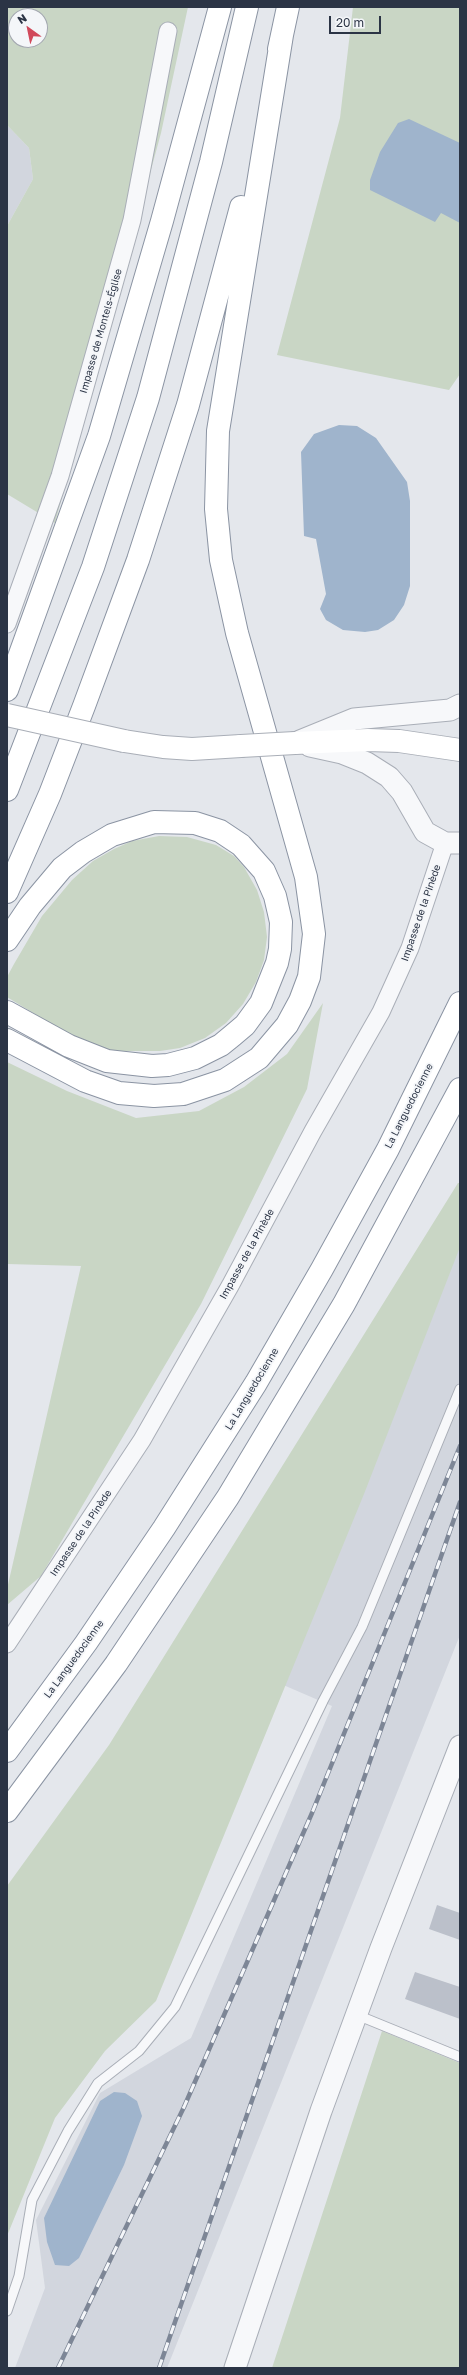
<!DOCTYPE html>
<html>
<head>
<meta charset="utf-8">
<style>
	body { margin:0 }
	#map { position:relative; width:467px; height:2375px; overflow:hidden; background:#e4e7ec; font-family:"Golos Text",sans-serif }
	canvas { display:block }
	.frame { position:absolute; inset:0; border:8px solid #2b3445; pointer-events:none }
	.north { position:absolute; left:8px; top:8px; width:40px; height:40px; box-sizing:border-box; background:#f4f6f9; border:1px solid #a4a8b1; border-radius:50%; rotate:327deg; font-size:11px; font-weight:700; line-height:16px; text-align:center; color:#2b3445 }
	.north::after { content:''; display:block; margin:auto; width:14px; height:18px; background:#d1495b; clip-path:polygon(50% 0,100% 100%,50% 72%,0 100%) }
	.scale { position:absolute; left:329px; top:16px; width:52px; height:18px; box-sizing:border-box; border:2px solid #2b3445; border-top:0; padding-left:5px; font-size:12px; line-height:14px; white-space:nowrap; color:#2b3445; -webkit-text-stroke:3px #f4f6f9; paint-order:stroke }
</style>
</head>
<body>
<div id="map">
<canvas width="467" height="2375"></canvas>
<div class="frame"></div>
<div class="north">N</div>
<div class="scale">20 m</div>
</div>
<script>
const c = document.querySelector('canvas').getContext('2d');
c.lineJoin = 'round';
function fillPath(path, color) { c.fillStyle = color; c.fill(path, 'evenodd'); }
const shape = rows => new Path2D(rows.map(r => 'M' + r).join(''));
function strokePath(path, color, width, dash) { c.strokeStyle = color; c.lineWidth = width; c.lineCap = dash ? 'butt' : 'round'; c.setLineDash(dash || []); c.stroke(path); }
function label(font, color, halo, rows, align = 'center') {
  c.font = font + ' "Golos Text",sans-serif'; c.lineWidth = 3.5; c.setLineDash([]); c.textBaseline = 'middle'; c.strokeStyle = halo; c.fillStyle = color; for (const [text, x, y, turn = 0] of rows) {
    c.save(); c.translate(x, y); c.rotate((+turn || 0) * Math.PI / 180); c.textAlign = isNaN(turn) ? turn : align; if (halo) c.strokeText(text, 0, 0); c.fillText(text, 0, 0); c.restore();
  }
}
fillPath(shape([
	[7,125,29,148,33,179,7,226],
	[460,1213,460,1635,167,2368,15,2368,45,2288,36,2220,100,2093,191,2038,332,1706,281,1684]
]), '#d2d6de');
fillPath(shape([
	[7,7,188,7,161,133,55,523,7,494,7,226,33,179,29,148,7,125],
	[16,16,40,16,40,40,16,40],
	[353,7,460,7,460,374,449,390,277,355,340,118],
	[159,836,187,837,216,845,234,856,244,867,257,890,264,912,267,937,264,960,256,982,243,1004,226,1023,205,1038,180,1048,160,1051,114,1051,79,1041,7,997,7,977,14,964,42,916,72,880,93,861,114,849,132,841],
	[323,1003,307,1089,201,1304,41,1576,7,1605,7,1589,81,1266,7,1264,7,1062,67,1091,136,1118,199,1111,244,1087,287,1054],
	[458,1183,460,1183,460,1247,364,1494,156,2001,105,2051,55,2118,7,2236,7,1886,109,1745],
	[382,2031,460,2063,460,2368,272,2368]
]), '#c9d6c5');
fillPath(shape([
	[409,119,460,143,460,223,441,213,435,222,370,190,370,180,380,152,398,123],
	[339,425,357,426,376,438,407,482,410,501,410,586,404,605,394,620,378,630,365,632,343,630,326,620,320,609,326,594,316,539,304,536,301,452,314,434],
	[114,2092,125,2093,137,2101,142,2116,124,2165,79,2258,69,2266,55,2265,47,2242,44,2218,100,2101]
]), '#9fb4cc');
fillPath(shape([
	[437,1905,460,1913,460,1940,429,1929],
	[415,1972,460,1987,460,2019,405,1999]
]), '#bbc0ca');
const service = shape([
	[357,2015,460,2057],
	[7,2311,19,2276,32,2200,68,2131,98,2083,139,2051,175,2007,323,1701,362,1627,460,1389]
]);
const minor = shape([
	[7,624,60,476,132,220,168,31],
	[7,1644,142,1440,230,1286,313,1131,381,1012,410,948,445,843]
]);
const tertiary = shape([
	[300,741,354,719,450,710,460,705],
	[310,746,342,753,367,763,389,777,402,792,425,832,445,843,460,843],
	[235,2368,321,2111,381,1948,460,1746]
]);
const secondary = shape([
	[124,741,163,747,192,749,241,746],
	[295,743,368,740,399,741,460,750]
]);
const motorway = shape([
	[279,49,288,7],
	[7,690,99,436,162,221,220,7],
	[7,790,93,567,148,398,211,162,247,7],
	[7,892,50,794,84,706,138,560,188,405,241,207],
	[7,940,30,906,62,868,83,852,112,835,154,822,195,823,220,831,241,845,264,871,275,896,281,922,280,949,277,963,261,1003,245,1025,232,1036,221,1045,195,1058,168,1065,152,1066,107,1061,69,1046,7,1012],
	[7,1040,85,1081,119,1093,154,1096,183,1094,225,1080,259,1058,287,1025,300,1001,309,977,314,934,306,877,237,633,221,560,216,509,218,431,282,35],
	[7,1751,86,1643,164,1528,256,1383,322,1269,388,1149,460,1003],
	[7,1811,116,1664,228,1497,344,1304,460,1089]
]);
strokePath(service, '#a9aeb7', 11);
strokePath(minor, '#a9aeb7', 19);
strokePath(tertiary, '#a9aeb7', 23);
strokePath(secondary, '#a9aeb7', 24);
strokePath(motorway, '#8b94a3', 24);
strokePath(service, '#f7f8fa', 9);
strokePath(minor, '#f7f8fa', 17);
strokePath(tertiary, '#f7f8fa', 21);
strokePath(secondary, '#fff', 22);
strokePath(motorway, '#fff', 22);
const rail = shape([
	[58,2368,184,2107,312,1813,460,1446],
	[159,2368,460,1502]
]);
strokePath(rail, '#7d8696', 4.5);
strokePath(rail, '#f4f6f9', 3, [9]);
const secondaryBridge = shape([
	[7,715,124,741],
	[241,746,295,743]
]);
strokePath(secondaryBridge, '#a9aeb7', 24, []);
strokePath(secondaryBridge, '#fff', 22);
label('10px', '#2b3445', '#f4f6f9', [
	["Impasse de Montels-Église",101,331,-74],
	["Impasse de la Pinède",421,913,-71],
	["La Languedocienne",409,1106,-63],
	["Impasse de la Pinède",247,1254,-61],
	["La Languedocienne",252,1389,-59],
	["Impasse de la Pinède",81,1533,-56],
	["La Languedocienne",74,1659,-54]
]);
</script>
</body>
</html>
